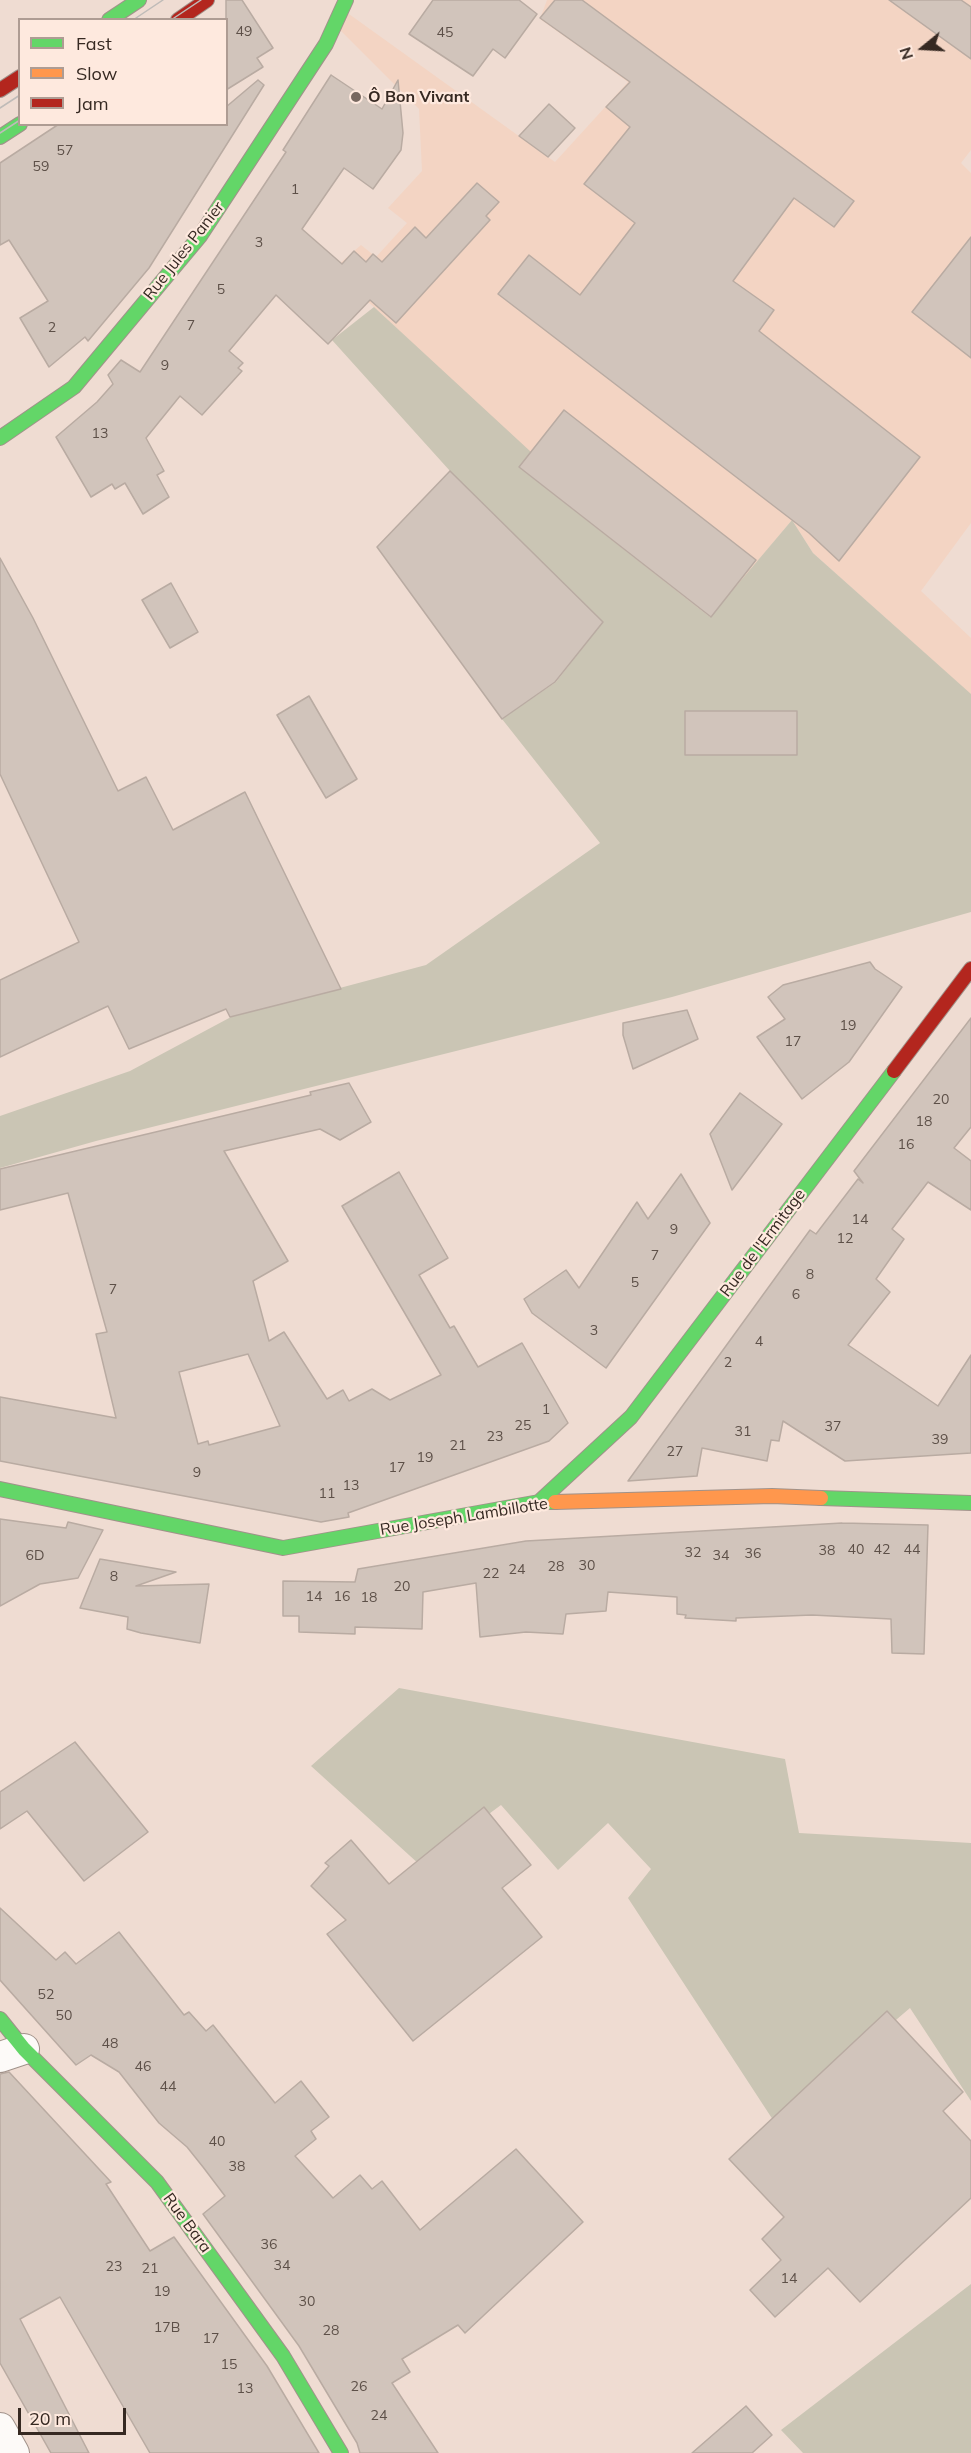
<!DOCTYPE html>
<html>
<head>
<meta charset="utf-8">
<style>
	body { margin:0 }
	#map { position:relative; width:971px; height:2453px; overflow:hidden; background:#efdcd2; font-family:Mulish,sans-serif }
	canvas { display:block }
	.legend { position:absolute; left:18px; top:18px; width:210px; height:108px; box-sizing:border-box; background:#fee9de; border:2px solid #ae9c93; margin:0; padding:8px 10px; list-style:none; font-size:18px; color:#362922 }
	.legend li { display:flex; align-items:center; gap:12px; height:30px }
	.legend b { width:30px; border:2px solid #ae9c93 }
	.north { position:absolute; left:893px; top:18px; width:60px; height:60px; -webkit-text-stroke:4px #fee9de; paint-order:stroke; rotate:252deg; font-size:16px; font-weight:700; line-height:24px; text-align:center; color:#362922 }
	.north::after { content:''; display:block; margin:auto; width:21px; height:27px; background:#362922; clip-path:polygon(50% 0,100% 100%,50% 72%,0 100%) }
	.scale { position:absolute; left:18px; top:2408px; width:108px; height:27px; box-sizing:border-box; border:3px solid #362922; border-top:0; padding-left:8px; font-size:18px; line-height:21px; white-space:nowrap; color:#362922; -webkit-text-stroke:4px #fee9de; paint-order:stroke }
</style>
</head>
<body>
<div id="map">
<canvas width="971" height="2453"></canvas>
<ul class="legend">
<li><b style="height:8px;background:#63d668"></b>Fast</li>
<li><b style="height:8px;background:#ff974d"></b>Slow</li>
<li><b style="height:8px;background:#b3261e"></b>Jam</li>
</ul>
<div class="north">N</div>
<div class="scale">20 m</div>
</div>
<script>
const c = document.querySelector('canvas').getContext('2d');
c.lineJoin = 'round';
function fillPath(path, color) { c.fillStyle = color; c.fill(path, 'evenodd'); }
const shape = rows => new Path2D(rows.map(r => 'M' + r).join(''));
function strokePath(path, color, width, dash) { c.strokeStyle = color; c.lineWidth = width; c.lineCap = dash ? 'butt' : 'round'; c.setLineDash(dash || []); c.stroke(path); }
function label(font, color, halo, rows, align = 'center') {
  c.font = font + ' Mulish,sans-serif'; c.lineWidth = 4.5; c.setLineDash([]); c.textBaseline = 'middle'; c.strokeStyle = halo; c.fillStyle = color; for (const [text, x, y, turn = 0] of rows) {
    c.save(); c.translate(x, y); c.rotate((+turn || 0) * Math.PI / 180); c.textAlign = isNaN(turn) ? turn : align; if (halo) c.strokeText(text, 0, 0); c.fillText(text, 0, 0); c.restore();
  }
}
fillPath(shape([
	[547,0,971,0,971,150,961,163,971,173,971,523,921,591,971,638,971,695,813,553,792,520,711,618,520,472,529,455,374,307,331,271,361,245,376,257,407,223,388,208,422,171,419,109,335,25,342,9,555,162,628,82,540,19]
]), '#f3d4c3');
fillPath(shape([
	[374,307,531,452,520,468,710,617,792,520,813,553,971,694,971,912,672,997,96,1141,0,1168,0,1116,130,1071,231,1017,426,965,600,843,502,719,556,682,603,622,450,471,332,340],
	[399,1688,785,1759,799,1833,971,1843,971,2101,910,2008,775,2123,628,1898,651,1869,608,1823,558,1870,501,1805,420,1865,311,1766],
	[971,2284,971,2453,803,2453,781,2430]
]), '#cac5b4');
const building = shape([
	[226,0,242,0,273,48,257,58,263,67,226,90,226,0],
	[433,0,519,0,537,14,505,58,493,49,473,76,409,34,433,0],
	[555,0,582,0,854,201,834,227,794,198,733,281,774,310,759,331,920,457,839,561,809,533,498,294,529,255,580,295,635,223,584,184,630,127,606,107,630,82,540,18,555,0],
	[889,0,961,0,971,7,971,59,889,0],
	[331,75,382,109,398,80,403,133,401,150,373,189,344,168,302,229,342,264,354,251,366,262,373,254,382,262,415,227,426,238,477,183,499,202,486,216,490,220,396,323,370,300,328,344,276,295,229,351,243,363,238,368,242,371,202,415,180,396,146,438,164,471,157,475,169,497,143,514,125,483,115,489,112,484,91,497,56,437,97,402,113,384,108,375,121,360,140,372,286,152,283,150,331,75],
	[258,80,264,85,149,268,88,341,85,337,49,367,20,318,48,301,9,240,0,245,0,163,59,124,226,124,226,107,258,80],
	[549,104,575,128,548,157,519,136,549,104],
	[971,237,971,358,912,312,971,237],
	[564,410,756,560,711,617,519,467,564,410],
	[450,471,603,622,555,682,502,719,377,547,450,471],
	[0,558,33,618,118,791,146,777,173,830,245,792,341,989,230,1017,226,1009,129,1049,108,1006,0,1057,0,980,79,942,0,774,0,558],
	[171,583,198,632,170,648,142,600,171,583],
	[309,696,357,779,326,798,277,715,309,696],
	[685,711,797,711,797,755,685,755,685,711],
	[870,962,875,969,902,987,849,1062,802,1099,757,1037,785,1019,768,997,783,985,870,962],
	[687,1010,698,1039,633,1069,623,1035,623,1023,687,1010],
	[971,1018,971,1127,954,1148,971,1161,971,1210,928,1182,892,1229,904,1239,876,1279,890,1292,848,1345,938,1406,971,1355,971,1453,845,1461,783,1421,779,1441,771,1440,767,1461,702,1448,697,1476,628,1481,810,1230,816,1234,858,1179,863,1183,854,1171,971,1018],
	[349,1083,371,1122,340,1140,320,1129,224,1151,288,1261,253,1281,269,1341,284,1332,327,1399,343,1390,349,1401,372,1389,390,1400,441,1375,342,1206,399,1172,448,1258,419,1275,450,1328,454,1326,478,1367,522,1343,568,1423,549,1441,348,1513,349,1517,321,1522,0,1461,0,1397,116,1418,96,1334,107,1332,68,1193,0,1210,0,1169,311,1095,310,1092,349,1083],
	[248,1354,280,1426,209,1445,208,1441,198,1444,179,1372,248,1354],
	[740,1093,782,1124,732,1190,710,1134,740,1093],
	[681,1174,710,1223,606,1368,532,1313,524,1299,566,1270,579,1288,637,1202,648,1219,681,1174],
	[0,1519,66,1528,68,1522,103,1530,78,1578,40,1584,0,1606,0,1519],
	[842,1523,928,1525,924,1654,892,1653,891,1619,812,1615,736,1618,736,1621,685,1618,686,1615,677,1614,677,1597,608,1592,606,1611,566,1614,563,1634,526,1632,480,1637,476,1583,423,1592,422,1629,355,1627,355,1634,299,1632,299,1616,283,1616,283,1581,355,1582,358,1569,526,1541,842,1523],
	[100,1559,176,1572,136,1586,209,1584,200,1643,141,1633,127,1629,128,1617,80,1608,100,1559],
	[75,1742,148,1832,84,1881,27,1811,0,1829,0,1792,75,1742],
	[484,1807,531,1865,502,1888,542,1937,413,2041,327,1934,346,1920,311,1886,329,1866,325,1863,351,1840,389,1884,484,1807],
	[0,1908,56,1960,65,1952,76,1964,119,1932,184,2015,189,2012,206,2031,213,2025,275,2103,301,2081,329,2117,311,2131,316,2139,295,2156,333,2198,360,2175,372,2189,382,2181,420,2230,516,2149,583,2222,465,2333,458,2325,402,2359,410,2372,392,2383,438,2453,360,2453,357,2443,299,2346,203,2214,225,2196,203,2167,187,2147,159,2123,119,2072,91,2055,76,2065,0,1980,0,1908],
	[887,2011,963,2092,943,2111,971,2141,971,2198,860,2302,828,2268,775,2317,750,2290,781,2260,762,2239,784,2217,729,2159,887,2011],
	[9,2072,111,2182,106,2184,150,2251,174,2237,267,2366,319,2453,150,2453,60,2297,20,2319,89,2453,51,2453,0,2363,0,2074,9,2072],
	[746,2406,772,2435,752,2453,692,2453,746,2406]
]);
fillPath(building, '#d1c4bb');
strokePath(building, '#b9aba2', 1.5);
const street = shape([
	[0,2057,24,2049],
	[0,2428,14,2453]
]);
const fast = shape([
	[109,20,139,0],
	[0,137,20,124],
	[0,438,74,387,200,236,326,44,346,0],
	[0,1489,283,1548,539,1502,555,1502],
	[821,1498,971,1503],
	[539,1502,631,1417,894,1071],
	[0,2019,24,2049,157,2182,283,2356,341,2453]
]);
const slow = shape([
	[555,1502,772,1496,821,1498]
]);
const jam = shape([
	[178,20,207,0],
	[0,90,20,77],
	[894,1071,971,969]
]);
strokePath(street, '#a0928a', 32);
strokePath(fast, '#a0928a', 16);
strokePath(slow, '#a0928a', 16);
strokePath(jam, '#a0928a', 16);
strokePath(street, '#fdfaf8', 30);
strokePath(fast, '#63d668', 14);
strokePath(slow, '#ff974d', 14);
strokePath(jam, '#b3261e', 14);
strokePath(shape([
	[133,20,163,0],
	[171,20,201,0],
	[0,108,20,95],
	[0,133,20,120]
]), '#bfbbb8', 1.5);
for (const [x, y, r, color] of [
	[356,97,6,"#776860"]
]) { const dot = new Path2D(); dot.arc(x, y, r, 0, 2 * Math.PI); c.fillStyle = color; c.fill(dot); strokePath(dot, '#fee9de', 2); }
label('14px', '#5d5048', null, [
	["49",244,32],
	["45",445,33],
	["57",65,151],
	["59",41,167],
	["1",295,190],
	["3",259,243],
	["5",221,290],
	["7",191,326],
	["2",52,328],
	["9",165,366],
	["13",100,434],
	["19",848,1026],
	["17",793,1042],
	["20",941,1100],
	["18",924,1122],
	["16",906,1145],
	["14",860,1220],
	["9",674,1230],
	["12",845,1239],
	["7",655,1256],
	["8",810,1275],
	["5",635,1283],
	["7",113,1290],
	["6",796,1295],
	["3",594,1331],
	["4",759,1342],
	["2",728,1363],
	["1",546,1410],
	["25",523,1426],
	["37",833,1427],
	["31",743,1432],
	["23",495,1437],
	["39",940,1440],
	["21",458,1446],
	["27",675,1452],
	["19",425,1458],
	["17",397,1468],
	["9",197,1473],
	["13",351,1486],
	["11",327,1494],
	["40",856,1550],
	["42",882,1550],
	["44",912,1550],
	["38",827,1551],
	["32",693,1553],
	["36",753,1554],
	["6D",35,1556],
	["34",721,1556],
	["30",587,1566],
	["28",556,1567],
	["24",517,1570],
	["22",491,1574],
	["8",114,1577],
	["20",402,1587],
	["14",314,1597],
	["16",342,1597],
	["18",369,1598],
	["52",46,1995],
	["50",64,2016],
	["48",110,2044],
	["46",143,2067],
	["44",168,2087],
	["40",217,2142],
	["38",237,2167],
	["36",269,2245],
	["34",282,2266],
	["23",114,2267],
	["21",150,2269],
	["14",789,2279],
	["19",162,2292],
	["30",307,2302],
	["17B",167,2328],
	["28",331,2331],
	["17",211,2339],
	["15",229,2365],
	["26",359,2387],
	["13",245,2389],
	["24",379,2416]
]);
label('bold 16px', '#362922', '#fee9de', [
	["Ô Bon Vivant",368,97]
], 'left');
label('16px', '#362922', '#fee9de', [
	["Rue Jules Panier",184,251,-52],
	["Rue de l'Ermitage",763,1243,-53],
	["Rue Joseph Lambillotte",464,1517,-9],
	["Rue Bara",187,2223,54]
]);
</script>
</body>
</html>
